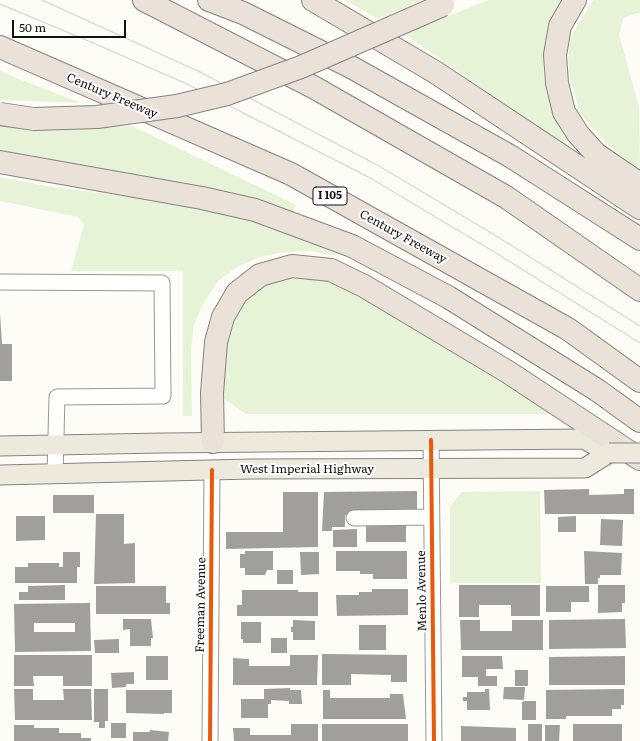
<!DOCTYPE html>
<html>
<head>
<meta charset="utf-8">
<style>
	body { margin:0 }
	#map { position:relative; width:640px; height:741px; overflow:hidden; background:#fdfcf7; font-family:Literata,serif }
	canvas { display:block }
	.scale { position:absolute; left:12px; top:20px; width:114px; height:18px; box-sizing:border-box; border:2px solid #111; border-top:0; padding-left:5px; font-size:12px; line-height:14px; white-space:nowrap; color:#111; -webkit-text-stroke:3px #fff; paint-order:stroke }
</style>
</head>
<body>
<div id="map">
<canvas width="640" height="741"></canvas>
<div class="scale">50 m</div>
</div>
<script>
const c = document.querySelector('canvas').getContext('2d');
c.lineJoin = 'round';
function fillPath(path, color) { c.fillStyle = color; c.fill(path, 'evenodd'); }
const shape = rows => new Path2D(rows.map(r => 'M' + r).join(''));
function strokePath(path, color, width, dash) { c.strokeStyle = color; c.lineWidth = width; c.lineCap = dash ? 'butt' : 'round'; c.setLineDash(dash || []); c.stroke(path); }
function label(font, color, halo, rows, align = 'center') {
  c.font = font + ' Literata,serif'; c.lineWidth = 4; c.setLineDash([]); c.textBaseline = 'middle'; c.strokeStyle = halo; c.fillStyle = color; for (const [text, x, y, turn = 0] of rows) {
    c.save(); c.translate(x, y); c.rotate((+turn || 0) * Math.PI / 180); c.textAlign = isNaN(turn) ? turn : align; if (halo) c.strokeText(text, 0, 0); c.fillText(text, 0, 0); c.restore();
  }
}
fillPath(shape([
	[345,0,422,0,378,19],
	[489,0,564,0,554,19,544,56,543,74,547,93,570,139,563,145,406,35,416,29],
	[594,0,640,0,640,14,636,13,623,19,619,35,639,107,640,171,606,143,581,115,570,79,568,58,570,41,579,22],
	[0,71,29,83,81,103,0,100],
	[0,125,60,129,132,126,296,205,293,213,168,181,0,150],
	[0,177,46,186,184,204,230,213,293,235,342,257,310,251,284,252,260,257,239,266,218,281,201,308,194,325,191,349,192,416,183,416,183,271,71,271,84,224,78,217,0,201],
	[299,275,329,281,352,291,553,414,246,414,223,398,220,383,232,313,260,286],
	[540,491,541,583,450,583,450,506,462,492]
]), '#e7f3d7');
fillPath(shape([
	[0,313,2,344,12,344,12,381,0,381],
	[589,489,589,495,624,494,624,489,634,489,634,514,545,514,544,490],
	[417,491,417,515,345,515,345,527,332,527,332,531,322,531,324,492],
	[283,492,318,492,318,547,226,549,226,532,283,532],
	[53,495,94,495,94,513,53,513],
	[96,514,124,514,124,544,135,543,135,583,94,584],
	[16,516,45,516,45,540,16,541],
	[576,516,576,532,558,532,558,517],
	[601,519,623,520,622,546,600,545],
	[366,522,406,522,406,542,366,542],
	[357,529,357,547,333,547,333,530],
	[245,551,273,551,273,570,267,570,265,575,245,575,245,568,240,568,240,554,245,554],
	[336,551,407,551,407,579,373,579,373,574,360,574,360,571,336,571],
	[584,551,622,553,621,575,600,575,600,578,598,578,598,584,585,584],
	[63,552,80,552,80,567,77,567,77,583,15,583,15,567,28,567,28,563,59,563,59,567,63,567],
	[300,552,319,552,319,574,301,575],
	[277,570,293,570,293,584,277,584],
	[65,585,65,600,19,600,19,592,28,592,28,586],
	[459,585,540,585,540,616,511,616,511,605,479,605,479,617,459,617],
	[598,585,625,585,625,603,622,603,622,612,598,613],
	[96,586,166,586,166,603,170,603,170,614,96,614],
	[546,586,589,586,589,602,571,602,571,612,546,612],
	[372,589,408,589,408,615,337,616,336,595,359,595,359,592,372,592],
	[242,590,298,590,298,592,318,592,318,616,237,616,237,605,242,605],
	[90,603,91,651,15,652,14,604],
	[34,623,75,623,75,632,34,632],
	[123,619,151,619,153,638,151,638,151,646,130,646,130,629,123,630],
	[625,619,626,648,549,649,549,620],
	[293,620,315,621,315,640,293,640,293,632,291,632,291,627,293,627],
	[460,620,480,620,480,631,512,631,512,620,543,620,543,650,461,650],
	[241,622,261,622,261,643,243,643,243,639,241,639],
	[359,625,386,625,386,650,359,650],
	[271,638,287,638,287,653,271,653],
	[119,639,119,653,95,653,94,640],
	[322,654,407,655,407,682,391,682,391,675,351,674,351,685,322,685],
	[14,655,92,655,92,686,63,686,63,676,33,676,34,686,14,686],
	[290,655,318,655,317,685,233,685,233,658,249,659,249,666,290,666],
	[146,656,168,656,168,680,146,680],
	[462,656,502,656,503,669,486,669,486,676,497,676,497,686,478,686,478,677,462,677],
	[625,656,625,685,549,685,549,657],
	[515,670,528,670,528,686,515,686],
	[134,672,134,684,126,684,126,687,112,688,111,673],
	[504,687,525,687,524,700,503,699],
	[290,688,290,690,301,690,302,704,289,704,289,701,271,700,271,704,268,704,268,718,241,718,241,699,264,699,264,689],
	[14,689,33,689,33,700,64,700,63,689,91,689,92,720,15,720],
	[94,689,108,689,108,721,105,721,105,728,99,728,99,722,94,722],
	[485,689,489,689,490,710,467,710,467,701,463,701,463,697,467,697,467,692,485,692],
	[624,689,624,705,621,705,621,709,612,709,612,716,566,716,566,719,546,719,546,690],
	[126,690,172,690,172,713,164,713,164,714,126,713],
	[323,690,330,690,330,698,390,698,390,694,403,694,406,719,323,719],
	[525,701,536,701,536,720,522,720,522,702],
	[111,723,126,723,126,738,111,738],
	[291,724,318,724,318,741,234,741,233,728,250,728,250,735,291,735],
	[322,724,408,724,408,741,322,741],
	[528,724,542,724,542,741,528,741],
	[573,724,622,724,622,741,573,741],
	[14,725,34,725,34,728,59,728,59,733,81,733,81,738,91,738,91,741,14,741],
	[545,725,560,725,559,741,545,741],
	[461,726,516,728,516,741,461,741],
	[150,730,169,732,168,741,133,741,133,732,150,732]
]), '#a19f9c');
const minor = shape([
	[0,282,162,283,163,396,57,397,55,474],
	[431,440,434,741],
	[354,518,431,517],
	[210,741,212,470]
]);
const major = shape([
	[0,446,162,443,584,439,609,453,585,468,252,469,0,475]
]);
const highway = shape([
	[144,0,315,88,506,197,640,290],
	[209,0,243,13,351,67,510,156,640,239],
	[313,0,435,72,640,208],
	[575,0,560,26,555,55,557,83,564,112,578,134,596,154,640,184],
	[0,47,291,174,568,329,640,381],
	[0,162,202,198,255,210,352,246,448,297,597,390,640,421],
	[213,442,212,393,216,342,223,317,237,293,260,275,292,266,331,270,364,286,508,372,640,459]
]);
strokePath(minor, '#979795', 17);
strokePath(major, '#858482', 21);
strokePath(highway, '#858482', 24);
strokePath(minor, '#fffffe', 15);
strokePath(major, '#ede9dc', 19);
strokePath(highway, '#eae1d8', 22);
strokePath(shape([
	[42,0,200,72,379,166,498,237,640,326],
	[0,4,93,43,185,83,372,179,491,250,640,343]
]), '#d9c6c7', 1);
const majorBridge = shape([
	[609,453,640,453]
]);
const highwayBridge = shape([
	[0,114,34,119,97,117,177,106,227,94,301,67,443,5]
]);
strokePath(majorBridge, '#858482', 21, []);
strokePath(highwayBridge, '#858482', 24, []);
strokePath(majorBridge, '#ede9dc', 19);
strokePath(highwayBridge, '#eae1d8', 22);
strokePath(shape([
	[431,440,434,741],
	[210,741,212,470]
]), '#e8590c', 4);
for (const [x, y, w] of [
	[330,196,34]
]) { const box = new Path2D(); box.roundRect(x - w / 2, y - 9, w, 18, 3); c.fillStyle = '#fff'; c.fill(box); strokePath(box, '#111', 1); }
label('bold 11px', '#111', null, [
	["I 105",330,196]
]);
label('12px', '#111', '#fff', [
	["Century Freeway",112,96,23],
	["Century Freeway",403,237,29],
	["West Imperial Highway",307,469],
	["Menlo Avenue",422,591,-91],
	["Freeman Avenue",201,605,-89]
]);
</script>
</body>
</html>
